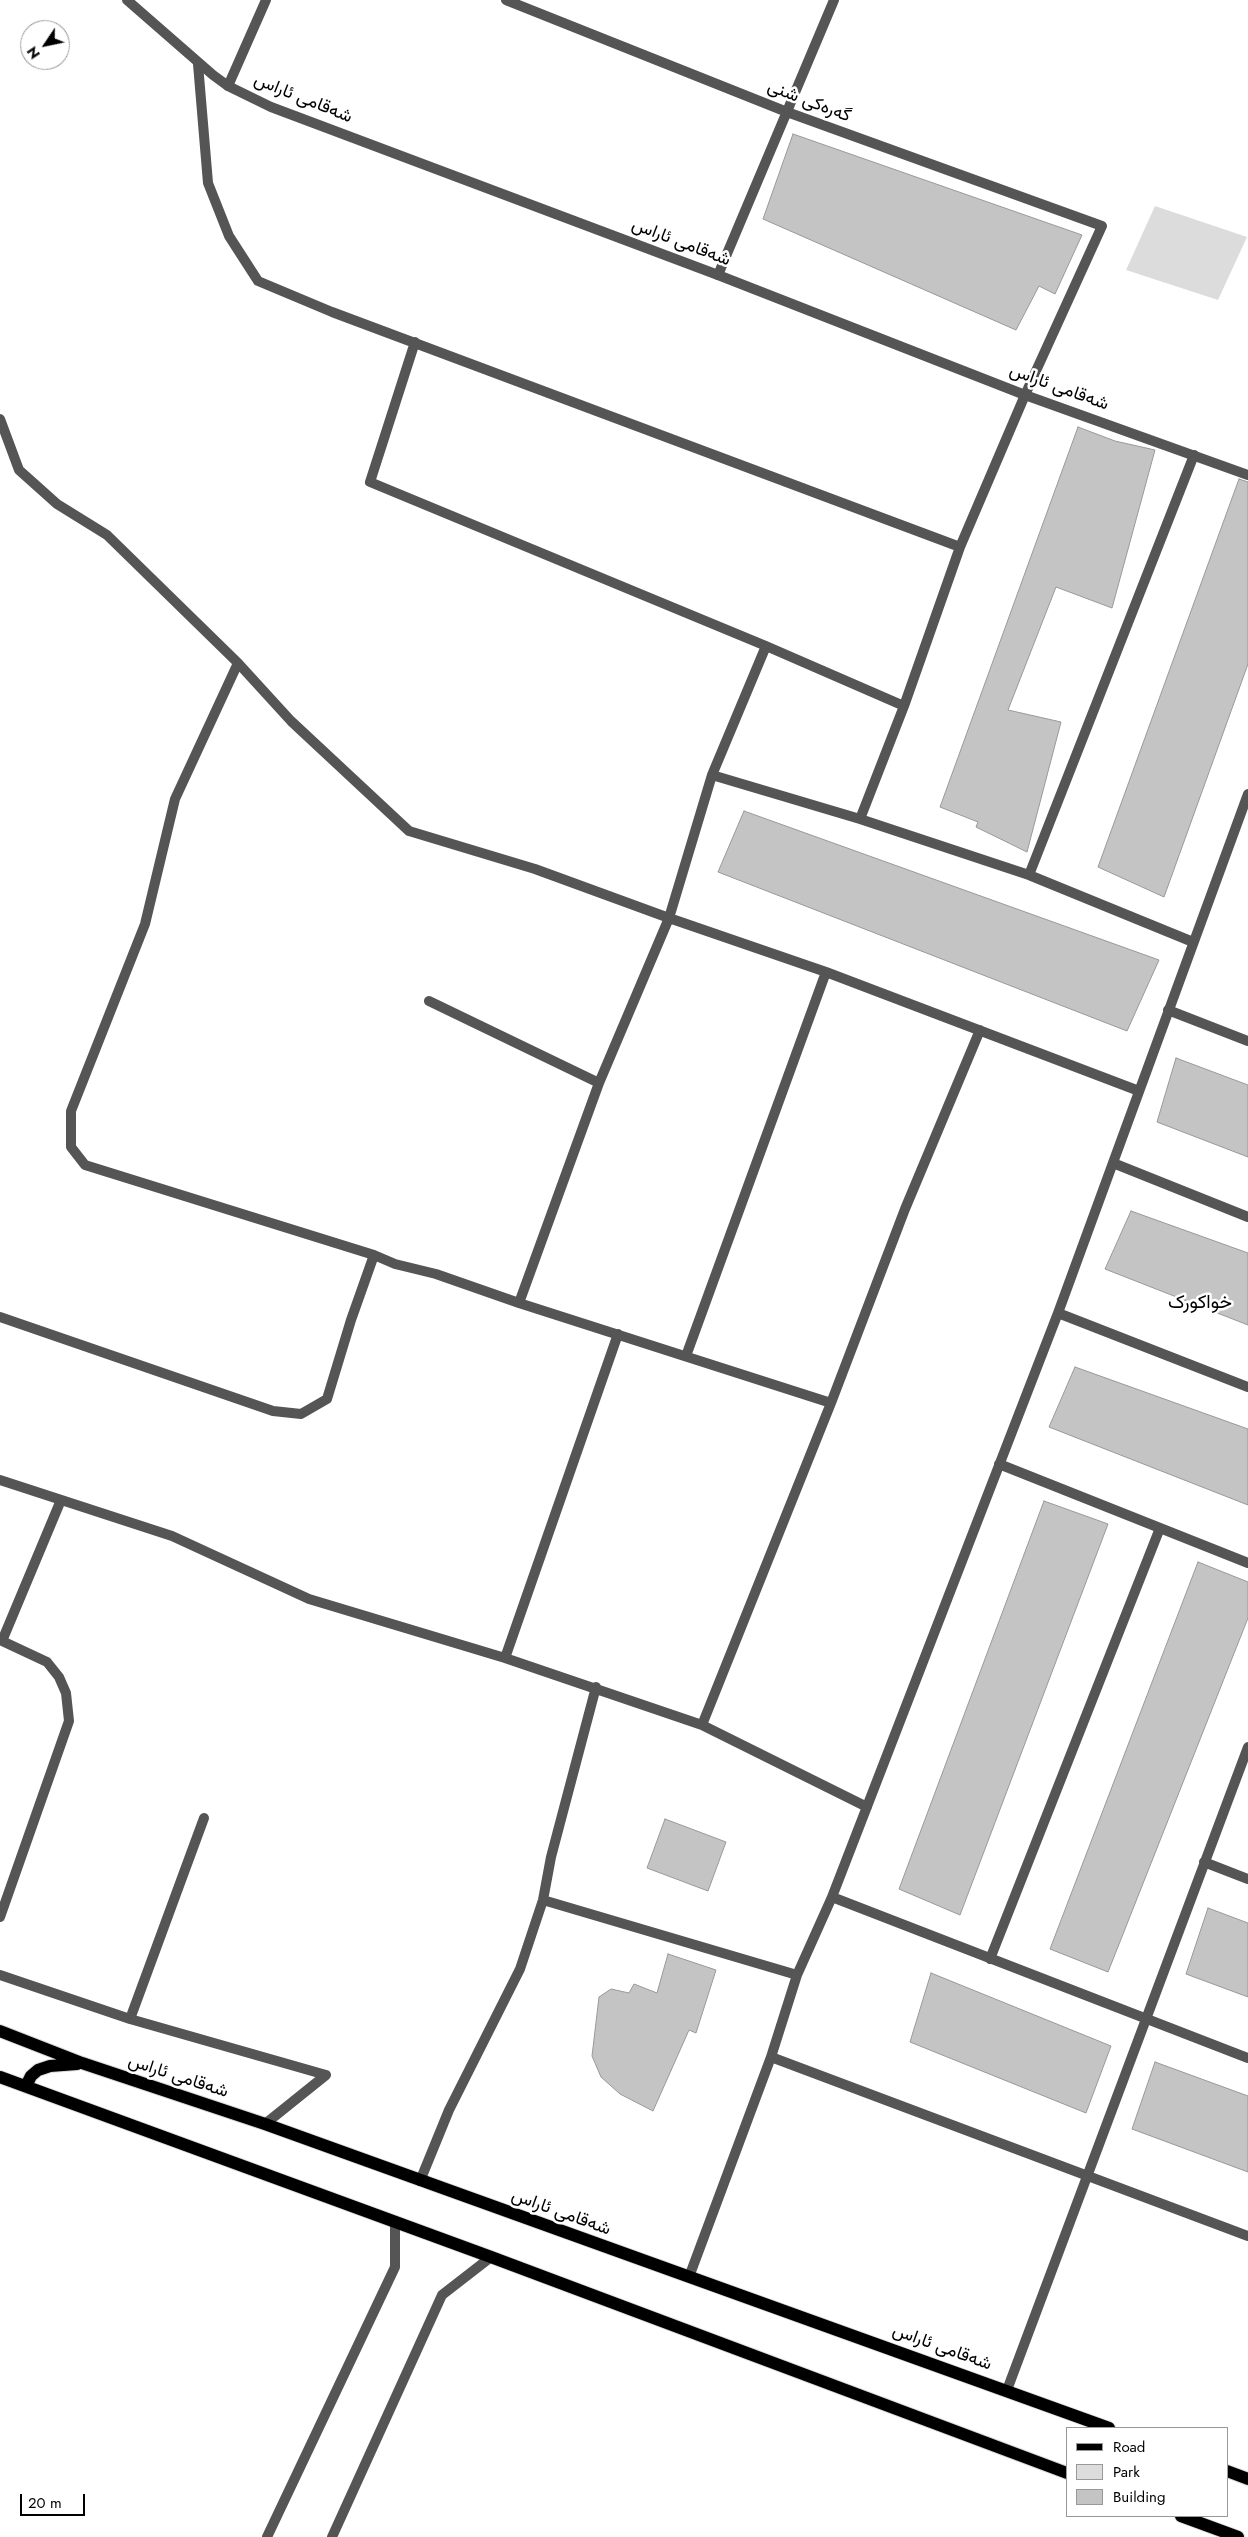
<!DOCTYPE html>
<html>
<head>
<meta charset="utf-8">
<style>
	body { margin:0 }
	#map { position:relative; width:1248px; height:2537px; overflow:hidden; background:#fff; font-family:Jost,sans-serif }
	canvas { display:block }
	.legend { position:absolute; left:1066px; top:2427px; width:162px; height:90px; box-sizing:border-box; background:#fff; border:1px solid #999; margin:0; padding:6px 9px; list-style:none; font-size:15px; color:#000 }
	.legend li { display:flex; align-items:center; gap:10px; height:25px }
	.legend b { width:25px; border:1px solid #999 }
	.north { position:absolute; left:20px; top:20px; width:50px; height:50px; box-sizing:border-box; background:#fff; border:1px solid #999; border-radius:50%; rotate:236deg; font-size:14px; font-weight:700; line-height:20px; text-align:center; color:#000 }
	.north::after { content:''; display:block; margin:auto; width:18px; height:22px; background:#000; clip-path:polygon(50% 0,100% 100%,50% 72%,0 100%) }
	.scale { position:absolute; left:20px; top:2494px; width:65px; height:22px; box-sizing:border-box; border:2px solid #000; border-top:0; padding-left:6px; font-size:15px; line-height:18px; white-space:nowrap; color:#000; -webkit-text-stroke:4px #fff; paint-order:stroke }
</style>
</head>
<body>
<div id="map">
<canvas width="1248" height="2537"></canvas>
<ul class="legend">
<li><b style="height:6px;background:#000"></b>Road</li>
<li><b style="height:14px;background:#dcdcdc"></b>Park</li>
<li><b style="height:14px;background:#c4c4c4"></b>Building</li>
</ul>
<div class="north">N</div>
<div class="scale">20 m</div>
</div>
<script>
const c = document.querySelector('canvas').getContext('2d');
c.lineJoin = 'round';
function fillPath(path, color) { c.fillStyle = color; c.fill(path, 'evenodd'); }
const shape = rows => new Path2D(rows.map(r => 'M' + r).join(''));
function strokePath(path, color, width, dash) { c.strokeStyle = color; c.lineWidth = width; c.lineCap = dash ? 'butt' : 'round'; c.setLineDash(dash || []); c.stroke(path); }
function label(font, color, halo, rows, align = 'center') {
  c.font = font + ' Jost,Vazirmatn,sans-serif'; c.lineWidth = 5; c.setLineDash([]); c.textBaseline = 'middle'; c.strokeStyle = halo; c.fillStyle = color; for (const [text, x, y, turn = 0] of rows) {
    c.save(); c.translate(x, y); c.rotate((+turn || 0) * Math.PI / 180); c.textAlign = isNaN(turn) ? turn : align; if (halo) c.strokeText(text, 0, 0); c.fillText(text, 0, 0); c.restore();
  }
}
fillPath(shape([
	[1155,206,1247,237,1218,300,1126,270]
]), '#dcdcdc');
const building = shape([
	[793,134,1082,235,1055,294,1039,286,1016,330,763,219,793,134],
	[1078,427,1115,441,1155,450,1112,608,1056,587,1008,710,1061,722,1027,852,976,827,978,822,940,807,1078,427],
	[1239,479,1248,482,1248,664,1164,897,1098,867,1239,479],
	[744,811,1159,960,1127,1031,718,872,744,811],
	[1176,1058,1248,1085,1248,1157,1157,1122,1176,1058],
	[1131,1211,1248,1253,1248,1325,1105,1269,1131,1211],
	[1075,1367,1248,1429,1248,1505,1049,1427,1075,1367],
	[1044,1501,1108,1524,960,1915,899,1889,1044,1501],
	[1198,1562,1248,1582,1248,1618,1108,1972,1050,1949,1198,1562],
	[665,1819,726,1842,708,1891,647,1868,665,1819],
	[1208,1908,1248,1923,1248,1997,1186,1974,1208,1908],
	[668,1954,716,1970,696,2033,689,2030,653,2111,620,2094,601,2077,592,2056,599,1997,611,1989,629,1993,634,1984,657,1993,668,1954],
	[931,1973,1111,2046,1086,2113,910,2042,931,1973],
	[1155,2062,1248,2096,1248,2172,1132,2129,1155,2062]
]);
fillPath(building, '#c4c4c4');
strokePath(building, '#999', 1);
const primary = shape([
	[0,2031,82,2063,265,2124,1109,2428],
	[0,2077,491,2257,1067,2473],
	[26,2086,31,2076,38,2070,50,2066,77,2064],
	[1227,2471,1248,2479],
	[1181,2516,1238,2537]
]);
strokePath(primary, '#dbdbdb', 14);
strokePath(shape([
	[506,0,787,112,1102,226,1025,395,960,547,904,706,860,819],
	[198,64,208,183,229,236,258,281,332,312,960,547],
	[228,86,266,0],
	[718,275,834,0],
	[415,342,370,482,766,646,904,706],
	[0,419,19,470,57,504,107,535,238,663,291,721,409,831,535,869,669,918,826,972,1139,1091],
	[238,663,175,799,145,924,71,1111,71,1147,85,1165,374,1255],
	[712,775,860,819,1029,875,1193,942],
	[1029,875,1194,455],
	[429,1001,599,1083],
	[1168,1010,1248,1041],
	[1113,1163,1248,1217],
	[519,1303,599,1083,669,918,712,775,766,646],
	[1058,1313,1248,1387],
	[0,1317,273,1411,301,1414,327,1399,351,1320,374,1255,395,1264,436,1274,519,1303,831,1403],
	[686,1356,826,972],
	[999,1464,1248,1563],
	[0,1480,172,1536,309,1599,505,1658,702,1725,867,1807],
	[0,1640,47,1662,59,1677,66,1693,69,1721,0,1917],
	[2,1641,61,1500],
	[505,1658,618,1334],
	[702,1725,831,1403,905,1209,980,1030],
	[1204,1862,1248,1879],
	[832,1897,1248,2058],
	[543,1900,797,1975],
	[990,1959,1160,1528],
	[0,1975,130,2019,326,2075],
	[130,2019,204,1818],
	[771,2057,1248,2236],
	[265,2124,326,2075],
	[420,2181,449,2110,520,1969,543,1900,551,1857,596,1687],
	[689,2277,771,2057,797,1975,832,1897,1058,1313,1248,794],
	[1007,2390,1248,1747],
	[267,2537,395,2267,395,2222],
	[332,2537,442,2295,491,2257]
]), '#555', 10);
strokePath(shape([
	[127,0,213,75,228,86,271,107,718,275,1025,395,1248,475]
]), '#555', 10);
strokePath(primary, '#000', 12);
label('18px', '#000', '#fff', [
	["شەقامی ئاراس",303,99,22],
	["گەرەکی شنی",809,102,21],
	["شەقامی ئاراس",681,243,21],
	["شەقامی ئاراس",1059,388,20],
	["شەقامی ئاراس",178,2077,18],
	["شەقامی ئاراس",561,2213,20],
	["شەقامی ئاراس",942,2348,20]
]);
label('19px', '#000', '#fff', [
	["خواکورک",1200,1303]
]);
</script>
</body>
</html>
